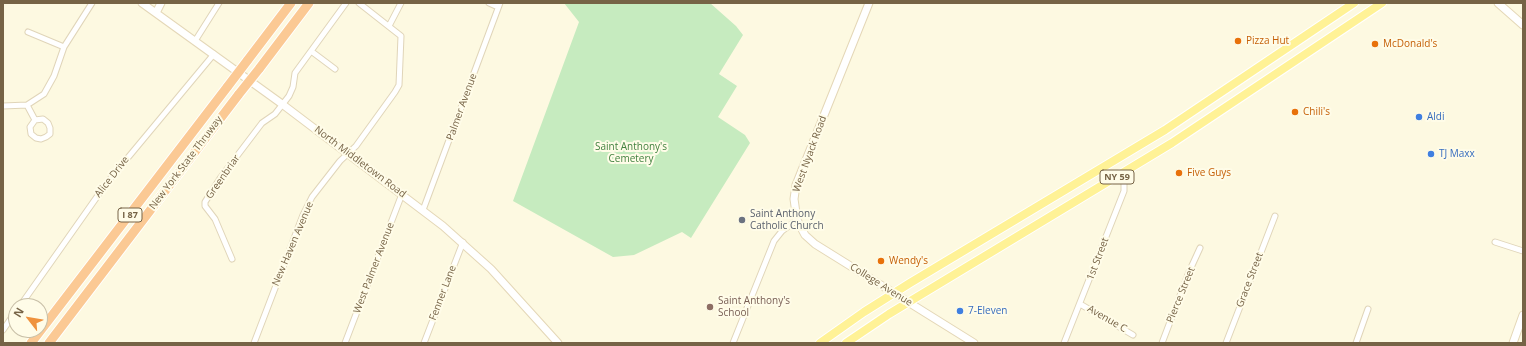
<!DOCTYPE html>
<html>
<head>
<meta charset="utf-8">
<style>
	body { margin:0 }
	#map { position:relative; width:1526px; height:346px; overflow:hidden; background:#fdf9e1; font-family:"Open Sans",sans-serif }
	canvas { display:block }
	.frame { position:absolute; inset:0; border:4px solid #766346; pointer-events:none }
	.north { position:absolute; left:8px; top:298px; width:40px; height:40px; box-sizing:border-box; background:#fffce8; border:1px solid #c8bfa7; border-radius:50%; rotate:301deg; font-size:11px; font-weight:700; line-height:16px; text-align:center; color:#766346 }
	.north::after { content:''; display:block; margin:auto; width:14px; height:18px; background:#ef923e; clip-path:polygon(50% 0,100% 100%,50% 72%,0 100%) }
</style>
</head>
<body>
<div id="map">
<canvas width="1526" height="346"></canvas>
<div class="frame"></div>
<div class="north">N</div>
</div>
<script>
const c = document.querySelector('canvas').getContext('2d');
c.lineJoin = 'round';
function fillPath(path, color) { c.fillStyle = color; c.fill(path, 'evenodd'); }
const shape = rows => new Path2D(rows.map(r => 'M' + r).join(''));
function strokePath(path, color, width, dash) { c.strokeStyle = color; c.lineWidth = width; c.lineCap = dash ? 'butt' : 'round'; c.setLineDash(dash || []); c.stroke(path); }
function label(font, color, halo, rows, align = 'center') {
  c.font = font + ' "Open Sans",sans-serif'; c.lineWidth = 4; c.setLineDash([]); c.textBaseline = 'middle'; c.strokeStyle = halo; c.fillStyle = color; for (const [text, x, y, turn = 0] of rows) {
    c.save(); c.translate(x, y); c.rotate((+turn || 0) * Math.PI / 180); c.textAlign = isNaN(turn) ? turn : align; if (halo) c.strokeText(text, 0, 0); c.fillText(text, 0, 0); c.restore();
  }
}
fillPath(shape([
	[564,3,710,3,736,26,743,35,719,74,737,86,718,117,745,135,750,143,691,238,682,232,634,255,613,257,513,201,579,22]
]), '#c6ebbf');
const street = shape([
	[489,3,498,7],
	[389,26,401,3],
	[28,32,64,47],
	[195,41,219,3],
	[311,51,335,69],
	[27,105,35,120,30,127,31,134,36,138,41,139,46,137,50,134,50,128,48,123,43,119,35,120],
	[3,106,27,105,44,94,54,76,64,47,92,3],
	[423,210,500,3],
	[1495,242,1523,251],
	[232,259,215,219,205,206,205,202,221,177,262,123,275,114,289,96,293,87,295,73,346,3],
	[1080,304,1133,335],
	[20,306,106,184,214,54],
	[3,330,16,311],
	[254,343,303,215,312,197,340,161,356,146,395,92,399,85,401,36,359,3],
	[345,343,402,194],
	[424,343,463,242],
	[733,343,774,241,782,231,797,220],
	[1064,343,1124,191,1124,183,1121,174],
	[1162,343,1189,272,1200,248],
	[1226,343,1275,216],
	[1356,343,1368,309]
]);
const secondary = shape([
	[142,3,282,104,443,226,491,269,558,343],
	[869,3,796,185,794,199,797,220,805,235,815,244,974,343],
	[1498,3,1523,25],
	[156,13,161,3],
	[1513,343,1523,315]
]);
const primary = shape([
	[820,343,864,312,910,283,1165,130,1354,3],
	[846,343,889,314,1172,143,1382,3]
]);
const highway = shape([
	[247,61,291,3],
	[259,69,309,3],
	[31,343,228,86],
	[49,343,239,94]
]);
strokePath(street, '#e0d5b9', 7);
strokePath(secondary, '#e4d7b7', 9);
strokePath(primary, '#fff', 10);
strokePath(highway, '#fff', 11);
strokePath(street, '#fff', 5);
strokePath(secondary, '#fff', 7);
strokePath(primary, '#fff296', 8);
strokePath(highway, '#fbc994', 9);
const highwayBridge = shape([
	[228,86,247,61],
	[239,94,259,69]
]);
strokePath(highwayBridge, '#fff', 11, []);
strokePath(highwayBridge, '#fbc994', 9);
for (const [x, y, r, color] of [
	[1238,41,4,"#e8710a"],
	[1375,44,4,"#e8710a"],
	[1295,112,4,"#e8710a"],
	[1419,117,4,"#3f7fe0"],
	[1431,154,4,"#3f7fe0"],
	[1179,173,4,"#e8710a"],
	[742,220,4,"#6b7280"],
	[881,261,4,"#e8710a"],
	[710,307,4,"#8d6e63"],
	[960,311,4,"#3f7fe0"]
]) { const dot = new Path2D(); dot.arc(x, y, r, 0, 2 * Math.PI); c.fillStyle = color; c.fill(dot); strokePath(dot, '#fffce8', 1.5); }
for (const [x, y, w] of [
	[1117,177,34],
	[130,215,24]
]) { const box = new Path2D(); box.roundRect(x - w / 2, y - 7, w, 14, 3); c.fillStyle = '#fffce8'; c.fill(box); strokePath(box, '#766346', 1); }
label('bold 9px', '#766346', null, [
	["NY 59",1117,177],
	["I 87",130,215]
]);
label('10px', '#c56008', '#fffce8', [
	["Pizza Hut",1246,41],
	["McDonald's",1383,44],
	["Chili's",1303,112],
	["Five Guys",1187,173],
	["Wendy's",889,261]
], 'left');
label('10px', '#766346', '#fffce8', [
	["Palmer Avenue",462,107,-70],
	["West Nyack Road",810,154,-70],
	["North Middletown Road",360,162,37],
	["New York State Thruway",186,163,-53],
	["Alice Drive",112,177,-52],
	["Greenbriar",223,177,-55],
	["New Haven Avenue",293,244,-67],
	["1st Street",1098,259,-69],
	["West Palmer Avenue",374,268,-69],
	["Grace Street",1250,280,-69],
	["College Avenue",881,285,32],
	["Fenner Lane",443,293,-69],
	["Pierce Street",1181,295,-68],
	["Avenue C",1107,319,30]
]);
label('10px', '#366cbe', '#fffce8', [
	["Aldi",1427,117],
	["TJ Maxx",1439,154],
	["7-Eleven",968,311]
], 'left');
label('10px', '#438240', '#fffce8', [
	["Saint Anthony's",631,147],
	["Cemetery",631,159]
]);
label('10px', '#5b616d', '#fffce8', [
	["Saint Anthony",750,214],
	["Catholic Church",750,226]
], 'left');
label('10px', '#785e54', '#fffce8', [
	["Saint Anthony's",718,301],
	["School",718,313]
], 'left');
</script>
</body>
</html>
